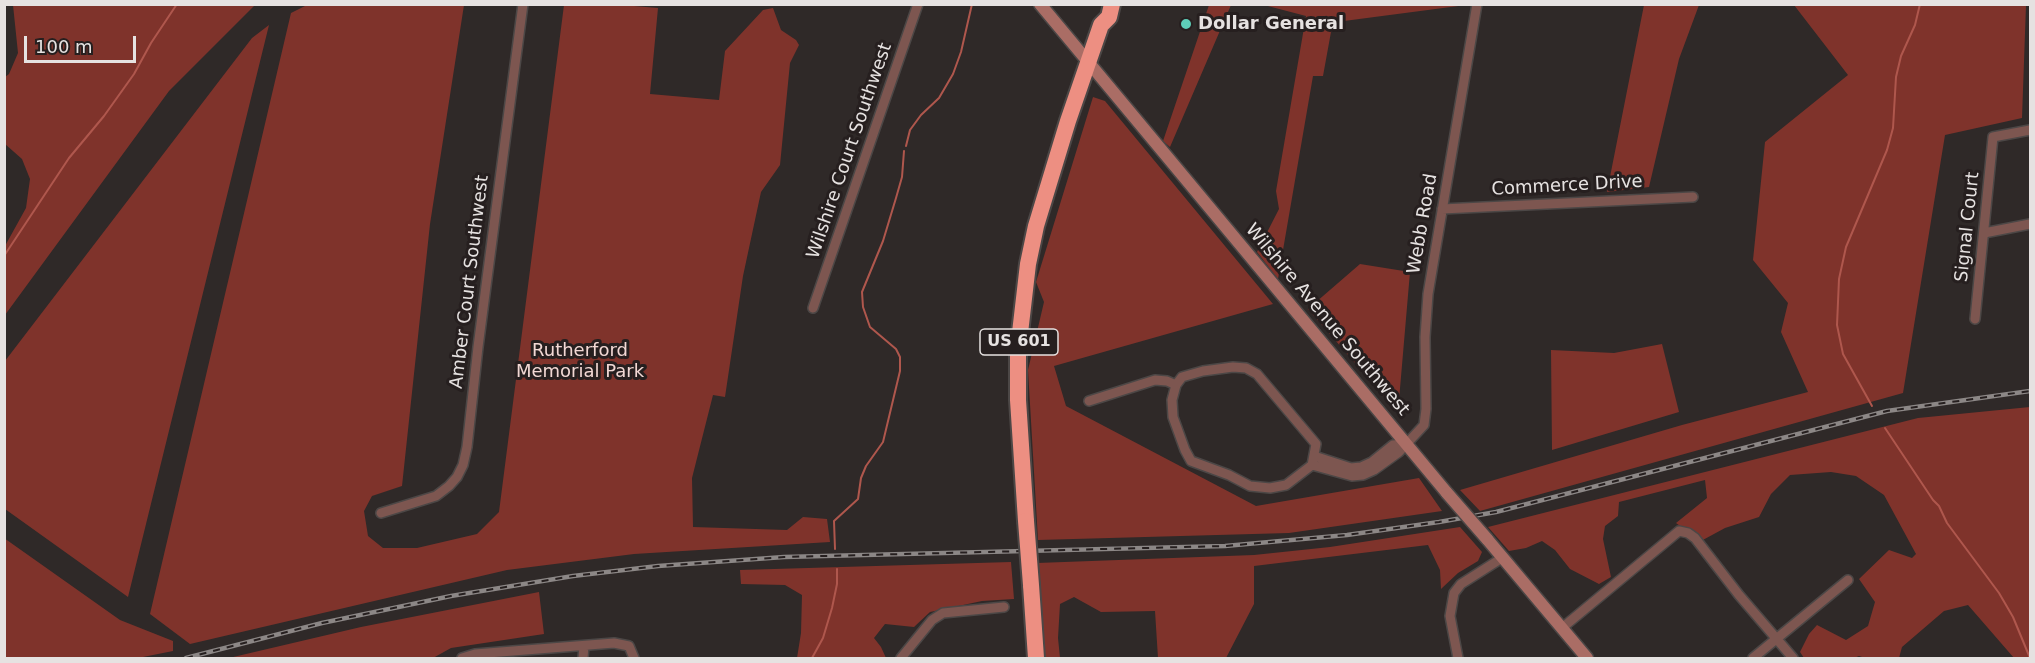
<!DOCTYPE html>
<html>
<head>
<meta charset="utf-8">
<style>
	body { margin:0 }
	#map { position:relative; width:2035px; height:663px; overflow:hidden; background:#2f2928; font-family:"DejaVu Sans",sans-serif }
	canvas { display:block }
	.frame { position:absolute; inset:0; border:6px solid #e6e2e1; pointer-events:none }
	.scale { position:absolute; left:24px; top:36px; width:112px; height:27px; box-sizing:border-box; border:3px solid #e6e2e1; border-top:0; padding-left:8px; font-size:18px; line-height:21px; white-space:nowrap; color:#e6e2e1; -webkit-text-stroke:4px #261f1f; paint-order:stroke }
</style>
</head>
<body>
<div id="map">
<canvas width="2035" height="663"></canvas>
<div class="frame"></div>
<div class="scale">100 m</div>
</div>
<script>
const c = document.querySelector('canvas').getContext('2d');
c.lineJoin = 'round';
function fillPath(path, color) { c.fillStyle = color; c.fill(path, 'evenodd'); }
const shape = rows => new Path2D(rows.map(r => 'M' + r).join(''));
function strokePath(path, color, width, dash) { c.strokeStyle = color; c.lineWidth = width; c.lineCap = dash ? 'butt' : 'round'; c.setLineDash(dash || []); c.stroke(path); }
function label(font, color, halo, rows, align = 'center') {
  c.font = font + ' "DejaVu Sans",sans-serif'; c.lineWidth = 6; c.setLineDash([]); c.textBaseline = 'middle'; c.strokeStyle = halo; c.fillStyle = color; for (const [text, x, y, turn = 0] of rows) {
    c.save(); c.translate(x, y); c.rotate((+turn || 0) * Math.PI / 180); c.textAlign = isNaN(turn) ? turn : align; if (halo) c.strokeText(text, 0, 0); c.fillText(text, 0, 0); c.restore();
  }
}
fillPath(shape([
	[13,5,255,5,169,91,5,315,5,246,26,208,30,179,22,159,5,144,5,77,9,74,18,53],
	[622,5,658,8,650,94,719,100,725,51,763,10,773,8,781,30,796,40,799,45,790,63,780,165,761,192,743,276,725,397,713,395,692,478,693,527,787,530,803,517,827,519,830,542,634,554,507,570,190,644,150,614,291,13,307,5,464,5,430,224,402,486,372,496,364,511,368,536,383,548,417,548,477,534,499,512,564,5],
	[1209,5,1231,5,1170,147,1163,141],
	[1264,5,1466,5,1344,21,1331,32,1323,76,1313,76,1278,279,1257,252,1279,209,1276,191,1306,16],
	[1644,5,1699,5,1679,59,1649,187,1607,192],
	[1794,5,2026,5,2022,118,1945,135,1903,393,1480,511,1460,490,1682,425,1808,392,1781,332,1788,303,1753,260,1765,142,1848,75],
	[269,25,128,597,5,509,5,361,252,38],
	[1093,97,1105,101,1273,304,1054,366,1066,406,1256,506,1419,478,1442,511,1289,533,1038,540,1028,370,1044,302,1036,282],
	[1360,264,1410,272,1399,400,1390,403,1308,309],
	[1662,344,1679,412,1552,450,1551,350,1614,353],
	[2030,407,2030,658,2014,658,1968,605,1944,611,1902,647,1899,658,1865,658,1859,656,1854,658,1804,658,1800,652,1809,634,1817,625,1846,640,1868,626,1875,602,1859,579,1889,550,1912,558,1916,554,1884,495,1856,476,1831,472,1790,475,1771,494,1759,517,1725,528,1701,541,1676,523,1707,498,1705,480,1619,502,1618,516,1605,526,1603,539,1611,577,1599,584,1570,569,1555,550,1542,541,1526,548,1509,551,1488,527,1918,418],
	[1460,527,1482,552,1478,561,1458,573,1441,589,1440,570,1428,545,1254,566,1254,604,1226,658,1158,658,1155,611,1101,612,1074,597,1060,604,1058,638,1060,658,1043,658,1037,563,1254,555,1330,547],
	[4,538,120,620,173,641,173,651,138,658,5,658],
	[1011,562,1014,599,982,601,930,612,914,627,885,624,874,638,881,647,886,658,797,658,801,633,802,595,785,585,741,584,740,570],
	[539,592,544,634,451,648,433,658,229,658,361,627]
]), '#7f332b');
strokePath(shape([
	[906,146,910,130,921,115,939,98,953,74,961,52,972,4],
	[4,256,69,158,104,116,134,74,151,43,177,4],
	[1872,406,1843,354,1837,325,1839,279,1846,247,1887,150,1893,128,1896,77,1901,56,1915,25,1920,4],
	[1885,428,1933,500,1939,506,1947,523,1999,593,2013,617,2030,658],
	[835,549,834,521,858,499,861,478,866,466,883,442,900,371,900,357,896,349,870,327,863,307,862,292,883,241,896,198,902,177,904,151],
	[812,658,823,638,832,608,837,584,837,569]
]), '#af574d', 2);
const street = shape([
	[1442,209,1693,197],
	[1984,233,2030,224],
	[813,308,918,4],
	[1975,319,1993,137,2030,130],
	[1233,367,1246,368,1257,374,1316,444,1312,465,1286,485,1270,488,1250,486,1229,475,1191,461,1185,450,1173,417,1172,400,1176,385,1182,377,1203,371,1233,367],
	[1089,401,1155,380,1167,381,1176,385],
	[1314,456,1351,468,1361,467,1372,462,1393,445,1406,444],
	[1312,465,1352,476,1363,475,1374,470,1399,452,1424,425,1426,409,1425,337,1428,294,1477,4],
	[381,513,436,496,449,486,457,477,463,465,467,447,478,347,523,4],
	[1562,628,1679,531,1688,533,1695,538,1739,595,1793,658],
	[462,658,475,654,614,643,629,646,634,658],
	[583,658,584,646],
	[901,658,932,620,943,613,1004,607],
	[1458,658,1450,616,1454,593,1461,584,1502,558],
	[1753,658,1848,580]
]);
const secondary = shape([
	[1040,4,1447,493],
	[1487,539,1587,658]
]);
const highway = shape([
	[1026,521,1018,400,1018,350,1028,264,1036,226,1068,121,1101,25,1109,17,1112,4],
	[1031,585,1036,658]
]);
strokePath(street, '#4c4746', 12);
strokePath(secondary, '#4c4746', 15);
strokePath(highway, '#4c4746', 20);
strokePath(street, '#7d5650', 9);
strokePath(secondary, '#aa6d65', 12);
strokePath(highway, '#ed8f82', 16);
const rail = shape([
	[186,658,322,623,451,596,573,576,658,566,784,557,1225,546,1347,535,1439,522,1496,512,1887,411,2030,391]
]);
strokePath(rail, '#8c8786', 4.5);
strokePath(rail, '#261f1f', 2, [7]);
const secondaryBridge = shape([
	[1447,493,1487,539]
]);
const highwayBridge = shape([
	[1026,521,1031,585]
]);
strokePath(secondaryBridge, '#4c4746', 15, []);
strokePath(highwayBridge, '#4c4746', 20, []);
strokePath(secondaryBridge, '#aa6d65', 12);
strokePath(highwayBridge, '#ed8f82', 16);
for (const [x, y, r, color] of [
	[1186,24,6,"#5eceb8"]
]) { const dot = new Path2D(); dot.arc(x, y, r, 0, 2 * Math.PI); c.fillStyle = color; c.fill(dot); strokePath(dot, '#261f1f', 2); }
for (const [x, y, w] of [
	[1019,342,78]
]) { const box = new Path2D(); box.roundRect(x - w / 2, y - 13, w, 26, 4.5); c.fillStyle = '#261f1f'; c.fill(box); strokePath(box, '#e6e2e1', 1.5); }
label('bold 16px', '#e6e2e1', null, [
	["US 601",1019,342]
]);
label('bold 18px', '#e6e2e1', '#261f1f', [
	["Dollar General",1198,24]
], 'left');
label('18px', '#e6e2e1', '#261f1f', [
	["Wilshire Court Southwest",850,151,-71],
	["Commerce Drive",1567,186,-3],
	["Webb Road",1423,224,-80],
	["Signal Court",1968,227,-84],
	["Amber Court Southwest",470,282,-83],
	["Wilshire Avenue Southwest",1327,320,50]
]);
label('18px', '#f2d8d4', '#261f1f', [
	["Rutherford",580,351],
	["Memorial Park",580,372]
]);
</script>
</body>
</html>
